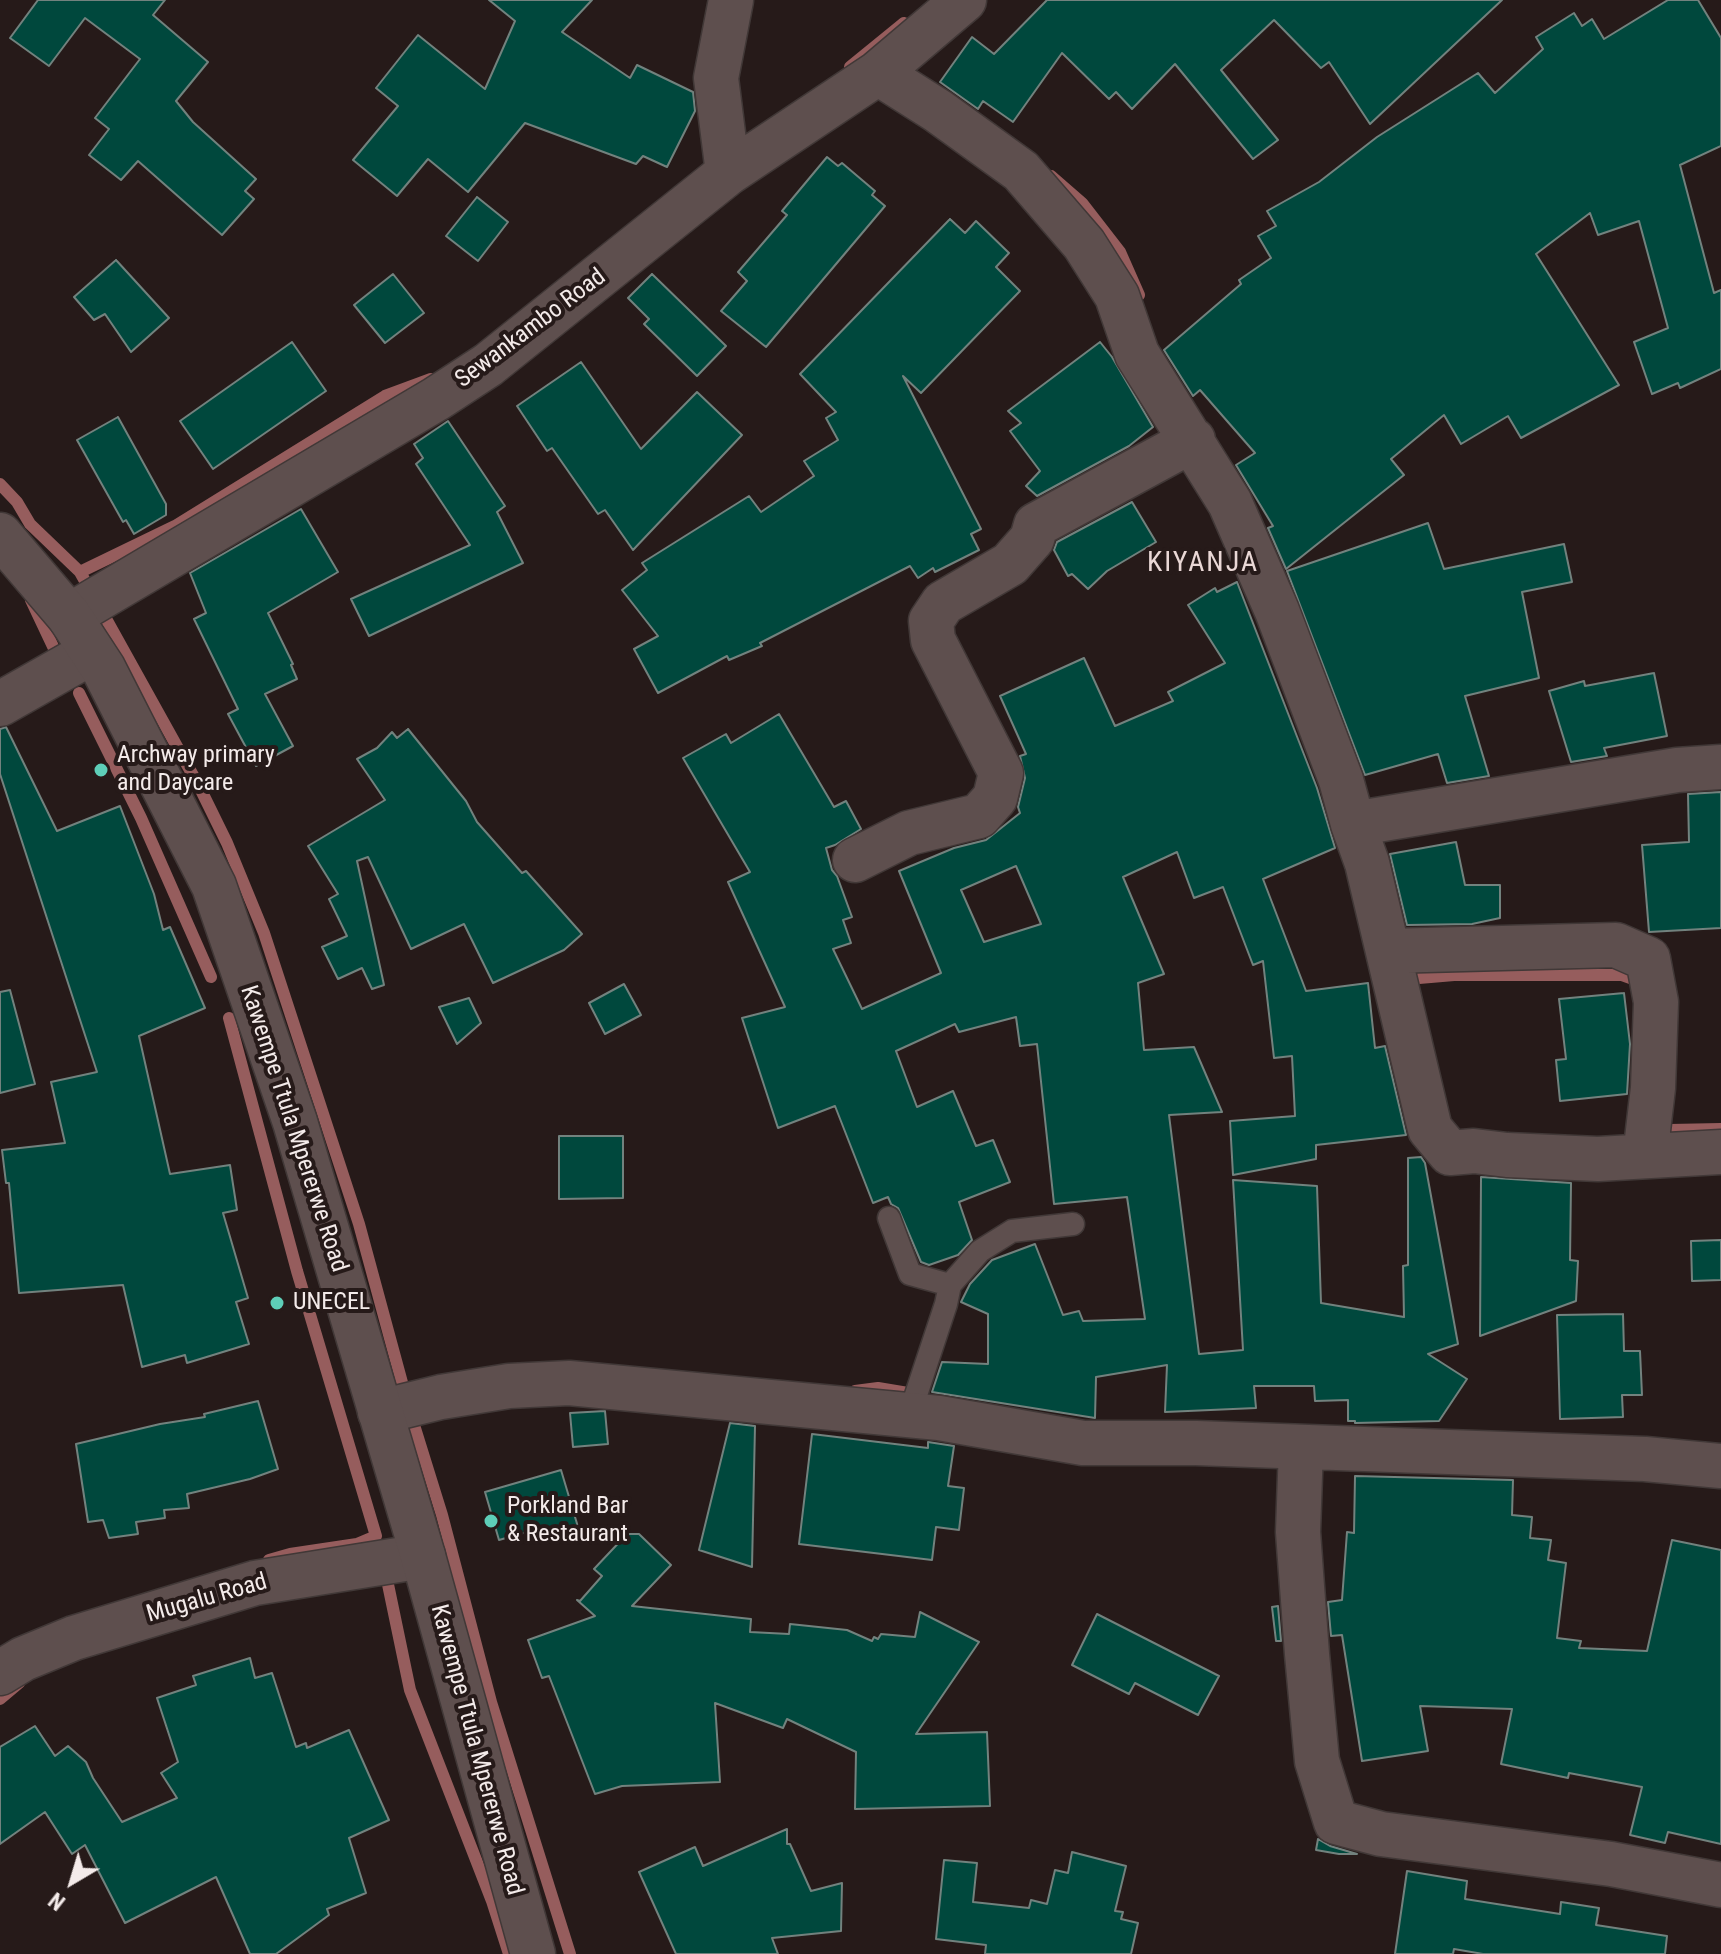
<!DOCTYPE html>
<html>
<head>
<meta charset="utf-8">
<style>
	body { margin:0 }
	#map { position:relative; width:1721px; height:1954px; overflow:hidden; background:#261a19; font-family:"Roboto Condensed",sans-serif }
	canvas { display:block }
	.north { position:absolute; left:32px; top:1842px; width:80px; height:80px; -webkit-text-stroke:6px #261a19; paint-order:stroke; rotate:218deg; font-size:22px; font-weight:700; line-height:32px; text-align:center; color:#f4ebea }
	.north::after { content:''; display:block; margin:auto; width:28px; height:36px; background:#f4ebea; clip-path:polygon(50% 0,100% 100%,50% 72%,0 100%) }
</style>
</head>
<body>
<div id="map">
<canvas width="1721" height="1954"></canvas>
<div class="north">N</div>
</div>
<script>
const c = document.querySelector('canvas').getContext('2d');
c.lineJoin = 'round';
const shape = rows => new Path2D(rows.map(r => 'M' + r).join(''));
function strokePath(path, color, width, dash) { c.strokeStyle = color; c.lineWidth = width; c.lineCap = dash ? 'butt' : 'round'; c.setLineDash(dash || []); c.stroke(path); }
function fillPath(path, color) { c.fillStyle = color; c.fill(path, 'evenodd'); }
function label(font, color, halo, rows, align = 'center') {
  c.font = font + ' "Roboto Condensed",sans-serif'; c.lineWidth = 8; c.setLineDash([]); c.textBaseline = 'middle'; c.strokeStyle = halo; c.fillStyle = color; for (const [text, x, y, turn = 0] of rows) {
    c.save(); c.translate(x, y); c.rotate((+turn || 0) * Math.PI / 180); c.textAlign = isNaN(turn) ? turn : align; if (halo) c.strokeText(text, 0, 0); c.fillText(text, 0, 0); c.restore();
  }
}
strokePath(shape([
	[850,67,904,23],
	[1051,176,1082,203,1120,252,1139,295],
	[0,484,17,502,30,524,80,572,175,526,385,396,431,379],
	[80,572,200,788,227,843,264,933,359,1224,410,1412,442,1515,491,1702,570,1954],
	[31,600,57,655],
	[79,693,141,818,211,977],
	[1402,972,1419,978,1454,975,1622,975,1636,980,1639,988],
	[229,1018,297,1271,376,1536,357,1544,290,1554,269,1560],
	[1663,1119,1666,1128,1670,1130,1721,1129],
	[855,1391,878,1388,920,1395],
	[385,1570,410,1690,492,1901,509,1954],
	[0,1699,19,1683]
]), '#965d5d', 12);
const building = shape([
	[38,0,165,0,153,15,208,62,176,101,193,122,256,179,245,191,254,199,222,235,138,161,121,180,89,155,109,129,95,118,140,59,85,18,49,66,10,38,38,0],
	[489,0,592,0,562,32,630,78,637,65,693,92,695,111,667,167,643,156,636,164,525,123,468,192,428,159,397,196,353,160,398,106,376,88,418,35,485,89,515,21,489,0],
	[1047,0,1502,0,1370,124,1329,62,1321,68,1274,20,1221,70,1278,140,1253,159,1175,64,1132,109,1116,92,1109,99,1062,53,1013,122,983,101,978,109,940,82,972,37,994,54,1047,0],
	[1668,0,1698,0,1721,38,1721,146,1680,165,1714,293,1721,290,1721,369,1680,388,1678,383,1652,394,1634,342,1668,328,1639,221,1598,235,1590,213,1536,254,1619,385,1521,438,1508,416,1461,444,1444,415,1391,459,1404,475,1286,569,1268,528,1273,526,1236,465,1255,453,1200,390,1193,396,1164,350,1241,284,1239,280,1271,258,1258,236,1276,226,1267,211,1319,182,1377,137,1478,73,1495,93,1543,49,1536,37,1574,13,1582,26,1592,19,1604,39,1668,0],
	[827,157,838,166,842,163,875,191,872,195,885,206,766,347,721,311,747,281,738,272,787,215,782,211,827,157],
	[477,197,508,222,478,261,446,236,477,197],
	[950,219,965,233,976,221,1009,253,996,267,1020,291,921,393,903,376,981,529,971,534,979,550,935,572,933,568,918,578,910,566,760,643,762,646,729,660,727,656,658,693,634,649,658,636,622,590,647,570,642,563,749,496,761,512,814,476,804,461,838,440,826,418,836,412,800,374,950,219],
	[116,260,169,318,131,352,105,314,94,320,74,297,116,260],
	[393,274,424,313,385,343,354,305,393,274],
	[652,274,726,346,697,376,644,324,649,319,628,298,652,274],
	[292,342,326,391,213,469,180,421,292,342],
	[1100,342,1112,357,1153,427,1129,446,1037,496,1026,486,1040,471,1010,431,1021,423,1008,411,1100,342],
	[581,362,641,449,697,392,742,435,633,550,605,510,598,514,552,448,547,451,517,406,581,362],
	[118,417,166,504,166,515,134,534,126,520,123,522,77,440,118,417],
	[448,421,505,506,497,512,523,563,369,636,351,599,470,545,416,464,423,458,414,444,448,421],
	[1132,502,1156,542,1107,571,1088,589,1072,574,1068,576,1054,550,1057,542,1132,502],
	[301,509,338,572,268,613,293,664,291,665,297,679,265,694,293,746,256,766,228,714,238,709,194,619,206,613,190,573,301,509],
	[1428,523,1444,569,1564,544,1572,582,1522,592,1539,678,1465,696,1489,776,1447,783,1438,754,1365,775,1287,571,1428,523],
	[1237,582,1317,788,1335,848,1263,879,1306,991,1368,983,1375,1048,1385,1046,1406,1135,1316,1145,1316,1159,1233,1175,1230,1121,1295,1116,1292,1056,1274,1058,1263,961,1253,965,1223,887,1194,898,1177,852,1123,877,1164,974,1138,983,1144,1050,1194,1047,1222,1112,1169,1115,1199,1354,1243,1350,1233,1180,1317,1186,1321,1303,1404,1317,1403,1266,1408,1265,1408,1158,1421,1157,1425,1163,1458,1344,1428,1354,1467,1379,1439,1421,1355,1423,1355,1421,1348,1421,1348,1400,1315,1401,1314,1386,1254,1386,1256,1408,1165,1412,1167,1365,1096,1377,1095,1418,932,1392,942,1362,988,1364,988,1314,961,1302,970,1284,992,1260,1035,1244,1063,1315,1079,1311,1083,1321,1145,1319,1127,1197,1054,1204,1037,1044,1020,1046,1016,1017,959,1032,955,1024,896,1051,917,1107,953,1091,976,1146,993,1140,1010,1182,959,1202,972,1240,958,1255,929,1265,921,1262,898,1208,891,1204,888,1197,873,1203,835,1106,778,1128,742,1018,785,1007,728,882,750,872,683,758,726,734,731,743,779,714,834,807,846,801,861,829,835,845,826,848,832,870,837,876,852,917,843,920,851,943,833,949,862,1009,941,973,899,871,954,848,986,840,1020,813,1018,807,1025,778,1020,756,1026,754,1000,696,1084,658,1115,726,1173,701,1168,692,1225,663,1188,605,1215,588,1217,592,1237,582],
	[1016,866,1041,924,984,942,961,890,1016,866],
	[1654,673,1667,736,1604,748,1607,756,1571,762,1549,691,1584,681,1585,686,1654,673],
	[6,727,57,831,120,806,154,894,163,930,170,927,205,1008,139,1036,170,1174,230,1165,237,1210,223,1213,248,1298,236,1302,249,1344,187,1363,185,1355,142,1367,123,1285,19,1293,9,1183,6,1183,2,1150,65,1143,51,1082,97,1072,0,774,0,729,6,727],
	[408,729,466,801,477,822,522,873,526,871,582,934,564,950,493,983,464,924,411,949,368,857,357,861,384,985,372,989,362,968,338,979,322,947,347,936,329,899,338,894,308,846,385,800,357,759,377,748,392,732,397,738,408,729],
	[1721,792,1721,928,1649,932,1642,845,1689,842,1688,794,1721,792],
	[1456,842,1465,885,1500,885,1500,918,1472,924,1407,925,1390,854,1456,842],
	[624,984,641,1015,605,1034,589,1003,624,984],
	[10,990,35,1084,0,1093,0,992,10,990],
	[1624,993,1630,1044,1627,1094,1560,1101,1556,1060,1566,1059,1559,999,1624,993],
	[469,998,481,1023,457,1044,439,1007,469,998],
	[559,1136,623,1136,623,1198,559,1199,559,1136],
	[1481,1177,1571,1183,1570,1260,1578,1261,1576,1301,1480,1336,1481,1177],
	[1721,1240,1721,1280,1692,1281,1691,1241,1721,1240],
	[1623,1314,1624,1351,1640,1351,1642,1395,1622,1395,1623,1417,1560,1419,1557,1315,1623,1314],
	[258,1401,278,1469,250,1479,187,1494,189,1508,164,1510,165,1518,136,1522,138,1534,109,1538,103,1520,88,1522,76,1444,160,1424,205,1417,204,1414,258,1401],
	[605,1411,608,1444,573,1447,570,1413,605,1411],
	[730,1423,755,1426,752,1567,699,1550,730,1423],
	[812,1434,928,1448,928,1442,954,1446,948,1486,964,1488,959,1530,936,1527,932,1560,799,1544,812,1434],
	[561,1470,578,1527,530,1540,527,1532,499,1540,485,1492,561,1470],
	[1355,1476,1513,1480,1512,1515,1532,1517,1530,1538,1551,1540,1548,1560,1566,1563,1557,1638,1581,1641,1579,1648,1647,1651,1672,1540,1721,1550,1721,1844,1668,1832,1665,1843,1630,1835,1642,1787,1569,1773,1568,1778,1501,1764,1512,1709,1420,1706,1428,1751,1362,1761,1342,1635,1331,1636,1328,1602,1342,1600,1347,1532,1354,1533,1355,1476],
	[627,1534,639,1534,671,1565,632,1606,751,1619,750,1632,789,1634,790,1624,847,1630,872,1641,874,1637,878,1639,881,1634,915,1637,920,1612,979,1642,916,1734,987,1732,990,1806,855,1809,856,1752,787,1719,783,1728,715,1703,720,1782,622,1786,595,1794,549,1676,542,1678,528,1640,595,1616,577,1600,580,1601,602,1576,594,1569,627,1534],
	[1278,1606,1281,1641,1276,1641,1272,1607,1278,1606],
	[1097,1614,1219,1676,1198,1715,1135,1683,1129,1694,1072,1665,1097,1614],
	[250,1658,255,1678,272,1673,296,1747,306,1743,307,1748,349,1730,389,1820,349,1838,366,1893,327,1909,329,1915,276,1954,250,1954,216,1877,125,1923,85,1845,72,1854,45,1812,0,1844,0,1747,35,1726,55,1756,68,1746,86,1762,93,1778,122,1822,177,1798,161,1773,178,1762,157,1698,196,1685,193,1676,250,1658],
	[787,1829,787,1844,790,1844,811,1891,842,1883,841,1931,772,1938,778,1954,676,1954,639,1872,695,1847,703,1866,787,1829],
	[1318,1839,1330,1846,1357,1854,1339,1854,1316,1850,1318,1839],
	[1072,1852,1126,1866,1115,1911,1123,1912,1121,1919,1138,1923,1131,1954,985,1954,986,1945,936,1939,944,1860,977,1863,973,1902,1029,1908,1031,1900,1047,1904,1055,1870,1068,1873,1072,1852],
	[1407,1871,1467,1881,1465,1899,1560,1914,1561,1902,1599,1908,1596,1925,1667,1936,1665,1954,1483,1954,1454,1949,1453,1954,1395,1954,1407,1871]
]);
fillPath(building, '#00483d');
strokePath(building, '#72827e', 2);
const service = shape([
	[889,1218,910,1274,950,1285],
	[909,1416,946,1304,950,1285,980,1251,1012,1231,1073,1224]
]);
const minor = shape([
	[878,73,938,111,1021,171,1084,244,1117,296,1137,354,1230,503,1277,611,1341,780,1353,824,1367,863,1430,1129,1450,1153,1474,1151,1507,1155,1598,1159,1721,1152],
	[728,173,716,78,731,0],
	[69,616,436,399,488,365,728,173,878,73,964,0],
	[0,704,92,652],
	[1353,824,1677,770,1721,767],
	[855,860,909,833,979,816,995,798,1001,773,933,640,931,621,943,603,1010,564,1032,539,1036,525,1193,440],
	[1388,951,1616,945,1648,959,1656,1002,1653,1088,1645,1156],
	[380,1412,441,1397,509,1386,569,1383,939,1418,1083,1443,1196,1443,1645,1459,1721,1466],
	[1301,1447,1298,1532,1307,1654,1317,1761,1336,1822,1381,1834,1611,1864,1721,1885],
	[0,1673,23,1659,74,1638,255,1583,423,1556]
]);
const tertiary = shape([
	[0,535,69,616,103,668,214,886,295,1122,423,1556,533,1954]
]);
strokePath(service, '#413837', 25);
strokePath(minor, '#413837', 47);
strokePath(tertiary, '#413837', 47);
strokePath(service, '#5e4f4e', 22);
strokePath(minor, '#5e4f4e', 44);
strokePath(tertiary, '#5e4f4e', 44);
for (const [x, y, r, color] of [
	[101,770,8,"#5eceb8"],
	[277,1303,8,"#5eceb8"],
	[491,1521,8,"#5eceb8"]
]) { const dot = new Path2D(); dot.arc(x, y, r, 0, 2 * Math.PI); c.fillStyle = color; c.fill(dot); strokePath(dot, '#261a19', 3); }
label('24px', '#f4ebea', '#261a19', [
	["Sewankambo Road",531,329,-37],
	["Kawempe Ttula Mpererwe Road",293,1129,72],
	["Mugalu Road",207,1599,-16],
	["Kawempe Ttula Mpererwe Road",476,1750,75]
]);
label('24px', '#f4ebea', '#261a19', [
	["Archway primary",117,756],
	["and Daycare",117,784],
	["UNECEL",293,1303],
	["Porkland Bar",507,1507],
	["& Restaurant",507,1535]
], 'left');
c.letterSpacing = '2px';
label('28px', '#ead8d6', '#261a19', [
	["KIYANJA",1203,564]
]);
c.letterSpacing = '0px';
</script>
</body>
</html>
